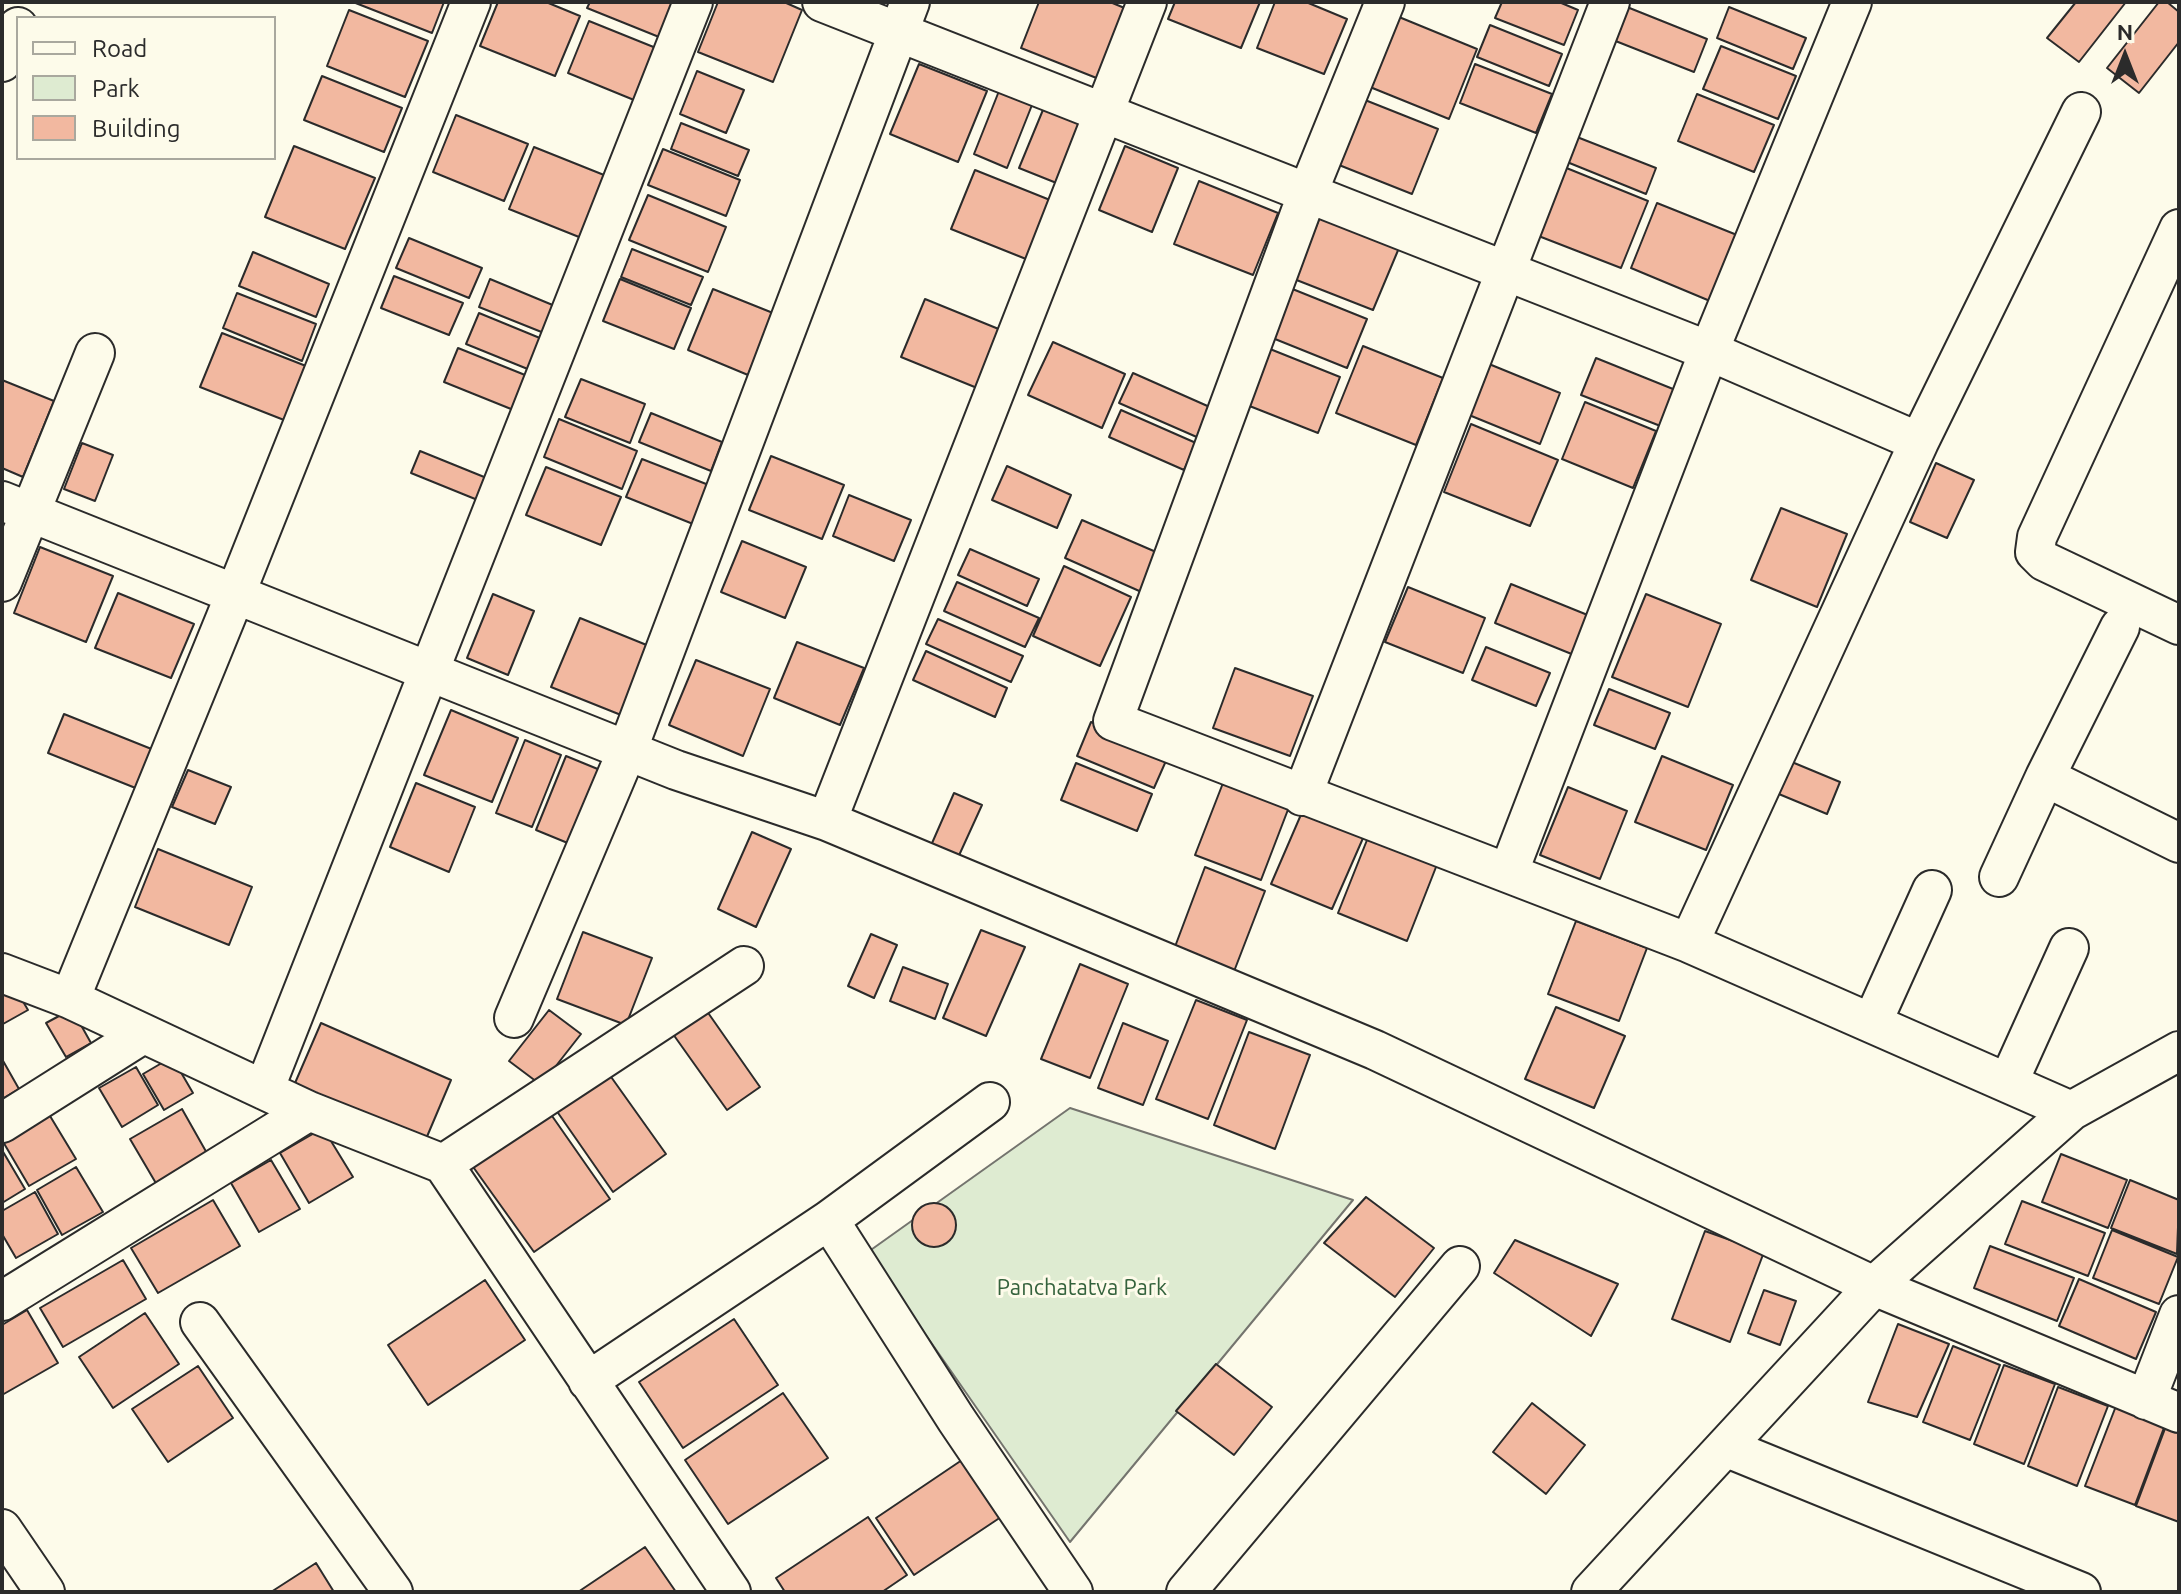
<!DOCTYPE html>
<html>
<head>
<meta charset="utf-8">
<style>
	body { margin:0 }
	#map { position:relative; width:2181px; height:1594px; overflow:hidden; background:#fdfbea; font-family:Ubuntu,sans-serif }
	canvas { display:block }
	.frame { position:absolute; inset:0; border:4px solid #2b2b2b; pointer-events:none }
	.legend { position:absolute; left:16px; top:16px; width:260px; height:144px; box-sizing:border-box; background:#fdfbea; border:2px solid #a9a89e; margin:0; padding:10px 14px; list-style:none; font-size:24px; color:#2b2b2b }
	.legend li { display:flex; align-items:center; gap:16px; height:40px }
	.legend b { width:40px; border:2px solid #a9a89e }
	.north { position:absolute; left:2085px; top:16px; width:80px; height:80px; -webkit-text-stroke:6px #fdfbea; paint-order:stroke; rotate:0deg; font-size:22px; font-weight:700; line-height:32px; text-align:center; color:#2b2b2b }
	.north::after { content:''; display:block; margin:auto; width:28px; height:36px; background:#2b2b2b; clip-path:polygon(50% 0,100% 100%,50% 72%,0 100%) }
</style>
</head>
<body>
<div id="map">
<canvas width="2181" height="1594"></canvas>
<div class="frame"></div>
<ul class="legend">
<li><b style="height:10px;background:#fdfbea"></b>Road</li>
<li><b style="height:22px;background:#deebd1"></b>Park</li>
<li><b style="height:22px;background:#f2b8a0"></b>Building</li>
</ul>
<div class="north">N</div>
</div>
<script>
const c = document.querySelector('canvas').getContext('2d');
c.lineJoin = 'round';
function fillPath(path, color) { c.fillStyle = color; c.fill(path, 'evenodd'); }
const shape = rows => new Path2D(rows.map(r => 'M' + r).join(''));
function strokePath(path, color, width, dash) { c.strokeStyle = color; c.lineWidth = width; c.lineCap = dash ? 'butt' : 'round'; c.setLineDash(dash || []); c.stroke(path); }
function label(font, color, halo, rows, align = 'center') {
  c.font = font + ' Ubuntu,sans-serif'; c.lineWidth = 6; c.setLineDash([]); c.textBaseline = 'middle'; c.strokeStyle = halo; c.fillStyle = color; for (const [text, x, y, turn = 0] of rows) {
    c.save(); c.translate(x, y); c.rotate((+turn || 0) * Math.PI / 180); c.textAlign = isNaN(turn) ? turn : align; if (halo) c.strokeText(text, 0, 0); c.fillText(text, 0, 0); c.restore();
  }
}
const green = shape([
	[1070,1108,1353,1200,1070,1542,868,1252,1070,1108]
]);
fillPath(green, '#deebd1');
strokePath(green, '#74746e', 2);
const building = shape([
	[353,2,444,2,432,33,353,2],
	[498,2,546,2,580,16,555,76,480,46,498,2],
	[590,2,679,2,664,39,587,8,590,2],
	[718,2,784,2,802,10,773,82,698,52,718,2],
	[1039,2,1110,2,1127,9,1099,79,1021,48,1039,2],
	[1175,2,1260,2,1241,48,1168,19,1175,2],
	[1275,2,1306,2,1347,19,1324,74,1257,48,1275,2],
	[1502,2,1559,2,1578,10,1564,45,1495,18,1502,2],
	[2076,2,2126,2,2079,62,2047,38,2076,2],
	[2159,2,2167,2,2179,12,2179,42,2139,93,2107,68,2159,2],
	[1627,7,1707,39,1694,72,1613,40,1627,7],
	[1729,7,1806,38,1793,69,1717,38,1729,7],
	[349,10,428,41,405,97,327,66,349,10],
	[1399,17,1477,49,1449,119,1370,87,1399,17],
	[589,21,656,48,634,100,568,73,589,21],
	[1490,25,1562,54,1549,86,1477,57,1490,25],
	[1721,46,1796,76,1778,119,1703,89,1721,46],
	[919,64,987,91,958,162,890,134,919,64],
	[1475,64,1552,94,1536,133,1460,103,1475,64],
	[697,71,744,90,726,133,680,114,697,71],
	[322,76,402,108,384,152,304,120,322,76],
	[999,91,1032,105,1007,168,974,154,999,91],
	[1697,94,1774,125,1754,172,1678,141,1697,94],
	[1365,100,1438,129,1412,194,1339,165,1365,100],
	[1045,105,1084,121,1059,184,1019,168,1045,105],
	[456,115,528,144,504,201,433,172,456,115],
	[681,123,749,150,738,176,671,149,681,123],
	[1577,137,1656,168,1646,194,1567,162,1577,137],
	[294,146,375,178,345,249,265,217,294,146],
	[1125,146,1178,168,1152,232,1099,210,1125,146],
	[534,147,609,177,584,239,509,209,534,147],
	[663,149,740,180,726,216,648,185,663,149],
	[1564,167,1648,201,1621,268,1536,235,1564,167],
	[975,170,1055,202,1031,261,951,229,975,170],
	[1199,181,1278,213,1253,275,1174,244,1199,181],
	[648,195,726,227,708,272,629,240,648,195],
	[1657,203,1737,235,1710,301,1631,268,1657,203],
	[1320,217,1399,248,1373,310,1294,279,1320,217],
	[409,238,482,268,469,298,396,268,409,238],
	[632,249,703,277,691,305,621,277,632,249],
	[253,252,329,284,316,317,239,286,253,252],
	[394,276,463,303,449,335,381,308,394,276],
	[490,279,555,306,544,333,479,307,490,279],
	[620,279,691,308,674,349,603,321,620,279],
	[1290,288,1367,319,1347,368,1270,337,1290,288],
	[713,289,773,313,748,375,688,350,713,289],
	[237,293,316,324,302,361,223,328,237,293],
	[925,299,1006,332,982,390,901,357,925,299],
	[479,313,552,343,540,374,466,344,479,313],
	[222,333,306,366,284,420,200,387,222,333],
	[1053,342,1125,374,1102,428,1028,395,1053,342],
	[1363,346,1443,378,1416,445,1336,413,1363,346],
	[458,348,530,377,516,411,444,382,458,348],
	[1270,349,1340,377,1318,433,1247,405,1270,349],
	[1596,358,1678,391,1663,427,1581,395,1596,358],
	[1489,364,1560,393,1540,444,1469,415,1489,364],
	[1133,373,1212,408,1199,438,1119,403,1133,373],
	[581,379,645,404,630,443,565,417,581,379],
	[2,380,54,401,23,477,2,468,2,380],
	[1585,402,1656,431,1633,488,1562,459,1585,402],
	[1121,410,1196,443,1184,470,1109,437,1121,410],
	[651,413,722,442,711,471,639,442,651,413],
	[559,419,637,451,622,489,544,457,559,419],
	[1471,424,1558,460,1530,526,1444,492,1471,424],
	[82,443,113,455,95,501,64,489,82,443],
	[420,451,494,481,485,503,411,473,420,451],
	[771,456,844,485,822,539,749,510,771,456],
	[642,459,719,489,703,528,626,497,642,459],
	[1936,463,1974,480,1947,538,1910,522,1936,463],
	[1007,466,1071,495,1057,528,992,500,1007,466],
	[546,467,621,497,601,545,526,515,546,467],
	[849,495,911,520,894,561,833,536,849,495],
	[1781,508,1847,534,1817,607,1751,580,1781,508],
	[1082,520,1163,555,1146,594,1065,558,1082,520],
	[742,541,806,567,785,618,721,592,742,541],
	[40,547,113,576,86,642,14,613,40,547],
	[970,549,1039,579,1027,606,958,575,970,549],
	[1064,566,1131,597,1100,666,1033,636,1064,566],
	[957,582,1039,618,1025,647,944,611,957,582],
	[1511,584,1595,618,1579,657,1495,623,1511,584],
	[1408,587,1485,618,1463,673,1385,642,1408,587],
	[118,593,194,624,171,678,95,648,118,593],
	[493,594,534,611,508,675,467,658,493,594],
	[1646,594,1721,624,1688,707,1612,677,1646,594],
	[580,618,654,648,626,717,551,687,580,618],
	[938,619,1023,656,1011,682,926,644,938,619],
	[797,642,864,668,840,725,774,698,797,642],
	[1486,647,1550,673,1536,706,1472,680,1486,647],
	[926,651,1007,688,995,717,913,680,926,651],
	[696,660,770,689,743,756,669,725,696,660],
	[1235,668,1313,696,1290,756,1213,728,1235,668],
	[1609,689,1670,713,1655,749,1594,725,1609,689],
	[451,710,518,738,492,802,424,775,451,710],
	[64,714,154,750,138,789,48,753,64,714],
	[1091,722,1169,754,1154,788,1077,756,1091,722],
	[525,740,561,755,532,827,496,813,525,740],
	[566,756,605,772,575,846,536,830,566,756],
	[1662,756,1733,785,1706,850,1635,822,1662,756],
	[1787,760,1840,782,1827,814,1774,792,1787,760],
	[1076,763,1152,794,1137,831,1061,800,1076,763],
	[188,770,231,787,215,824,172,807,188,770],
	[416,783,475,807,449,872,390,847,416,783],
	[1223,783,1289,807,1261,880,1195,855,1223,783],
	[1568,787,1627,811,1600,879,1540,855,1568,787],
	[954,793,982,805,956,862,929,850,954,793],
	[1306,803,1367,829,1332,909,1271,884,1306,803],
	[752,832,791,849,756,927,718,909,752,832],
	[1369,835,1438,862,1407,941,1338,913,1369,835],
	[158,849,252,887,229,945,135,907,158,849],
	[1205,867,1265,891,1233,974,1173,952,1205,867],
	[1576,921,1647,948,1619,1021,1548,994,1576,921],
	[981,930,1025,947,986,1036,943,1018,981,930],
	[583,932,652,958,626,1025,557,999,583,932],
	[871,934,897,945,874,998,848,986,871,934],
	[1080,964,1128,984,1090,1078,1041,1059,1080,964],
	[903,967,948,984,935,1019,890,1001,903,967],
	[11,981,28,1010,3,1024,2,987,11,981],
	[697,997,760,1087,727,1110,663,1020,697,997],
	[1196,1000,1247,1020,1208,1119,1156,1099,1196,1000],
	[1556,1007,1625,1036,1594,1108,1525,1079,1556,1007],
	[72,1009,91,1043,66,1057,46,1023,72,1009],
	[549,1010,581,1034,541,1085,509,1061,549,1010],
	[321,1023,451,1080,423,1146,292,1090,321,1023],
	[1123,1023,1168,1041,1143,1105,1098,1088,1123,1023],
	[1249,1032,1310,1055,1275,1149,1214,1125,1249,1032],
	[172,1057,193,1093,164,1110,143,1074,172,1057],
	[2,1059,19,1089,2,1099,2,1059],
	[136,1067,158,1105,122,1127,99,1088,136,1067],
	[609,1074,666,1154,613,1192,556,1110,609,1074],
	[543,1103,610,1199,534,1252,466,1157,543,1103],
	[182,1109,208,1155,157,1185,130,1139,182,1109],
	[47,1111,76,1159,29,1186,2,1140,47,1111],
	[323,1128,353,1177,309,1203,280,1153,323,1128],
	[2,1150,25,1189,2,1203,2,1150],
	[2061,1154,2127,1180,2108,1228,2042,1202,2061,1154],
	[271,1160,300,1209,259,1232,231,1183,271,1160],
	[76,1167,103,1212,62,1235,37,1190,76,1167],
	[2130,1180,2179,1200,2177,1254,2111,1228,2130,1180],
	[35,1192,58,1234,16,1258,2,1234,2,1211,35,1192],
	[1366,1197,1434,1248,1395,1297,1324,1243,1366,1197],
	[213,1200,240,1246,158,1293,131,1248,213,1200],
	[2022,1201,2105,1233,2088,1276,2005,1244,2022,1201],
	'912 1225a22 22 0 1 1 44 0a22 22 0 1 1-44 0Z',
	[2112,1230,2178,1257,2159,1304,2093,1278,2112,1230],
	[1705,1231,1764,1252,1730,1342,1672,1319,1705,1231],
	[1515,1240,1618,1284,1591,1336,1494,1273,1515,1240],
	[1990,1246,2074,1278,2057,1321,1974,1288,1990,1246],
	[123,1260,146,1299,63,1347,40,1308,123,1260],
	[2079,1279,2156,1312,2136,1359,2059,1326,2079,1279],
	[485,1280,525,1340,428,1405,388,1345,485,1280],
	[1764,1290,1796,1301,1780,1345,1748,1333,1764,1290],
	[27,1310,58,1363,2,1395,2,1325,27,1310],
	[145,1313,179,1364,113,1408,79,1357,145,1313],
	[734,1319,778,1385,683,1448,639,1382,734,1319],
	[1898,1324,1949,1344,1917,1417,1868,1402,1898,1324],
	[1953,1346,2000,1365,1970,1440,1923,1422,1953,1346],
	[1216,1364,1272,1407,1234,1455,1176,1411,1216,1364],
	[2004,1365,2055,1384,2024,1464,1974,1444,2004,1365],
	[198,1366,233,1418,168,1462,132,1409,198,1366],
	[2058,1387,2108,1406,2077,1486,2028,1466,2058,1387],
	[783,1393,828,1458,728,1524,685,1460,783,1393],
	[1532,1403,1585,1445,1546,1494,1493,1452,1532,1403],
	[2116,1406,2165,1425,2135,1505,2085,1486,2116,1406],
	[2166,1426,2179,1431,2179,1522,2136,1506,2166,1426],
	[962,1460,1001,1517,914,1575,876,1518,962,1460],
	[868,1517,907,1575,882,1592,785,1592,776,1578,868,1517],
	[645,1547,676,1592,578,1592,645,1547],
	[316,1563,334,1592,271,1592,316,1563]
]);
fillPath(building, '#f2b8a0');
strokePath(building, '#2b2b2b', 2);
const minor = shape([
	[822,2,1709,351,1919,442],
	[1385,2,1308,192,1113,721,1689,943,2071,1111],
	[2,62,18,27],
	[2179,229,2037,537,2035,552,2044,561,2179,625],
	[2,501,676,770,827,821,1375,1050,1874,1286,2179,1413],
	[2,582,95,353],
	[2120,627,2045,777,2179,843],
	[1302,796,1610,2],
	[827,821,1147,2],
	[1509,871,1709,351,1852,2],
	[1999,877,2045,777],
	[1689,943,1919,442,2081,112],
	[2,973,70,999,309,1111,443,1164,731,1592],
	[70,999,235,595,471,2],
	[514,1018,627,751,910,2],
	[1872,1023,1932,890],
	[2008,1083,2069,948],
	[264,1090,693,2],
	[2,1123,143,1034],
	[443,1164,744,966],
	[829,1220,956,1419,1073,1592],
	[2,1301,309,1111],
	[200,1322,393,1592],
	[588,1381,829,1220,990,1102],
	[2146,1400,2179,1315],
	[1725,1447,2081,1592],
	[2,1529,45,1592],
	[1186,1592,1460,1266],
	[1591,1592,1874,1286,2071,1111,2179,1051]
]);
strokePath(minor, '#2b2b2b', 42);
strokePath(minor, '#fdfbea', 38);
label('22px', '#34623c', '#fdfbea', [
	["Panchatatva Park",1082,1288]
]);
</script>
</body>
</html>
